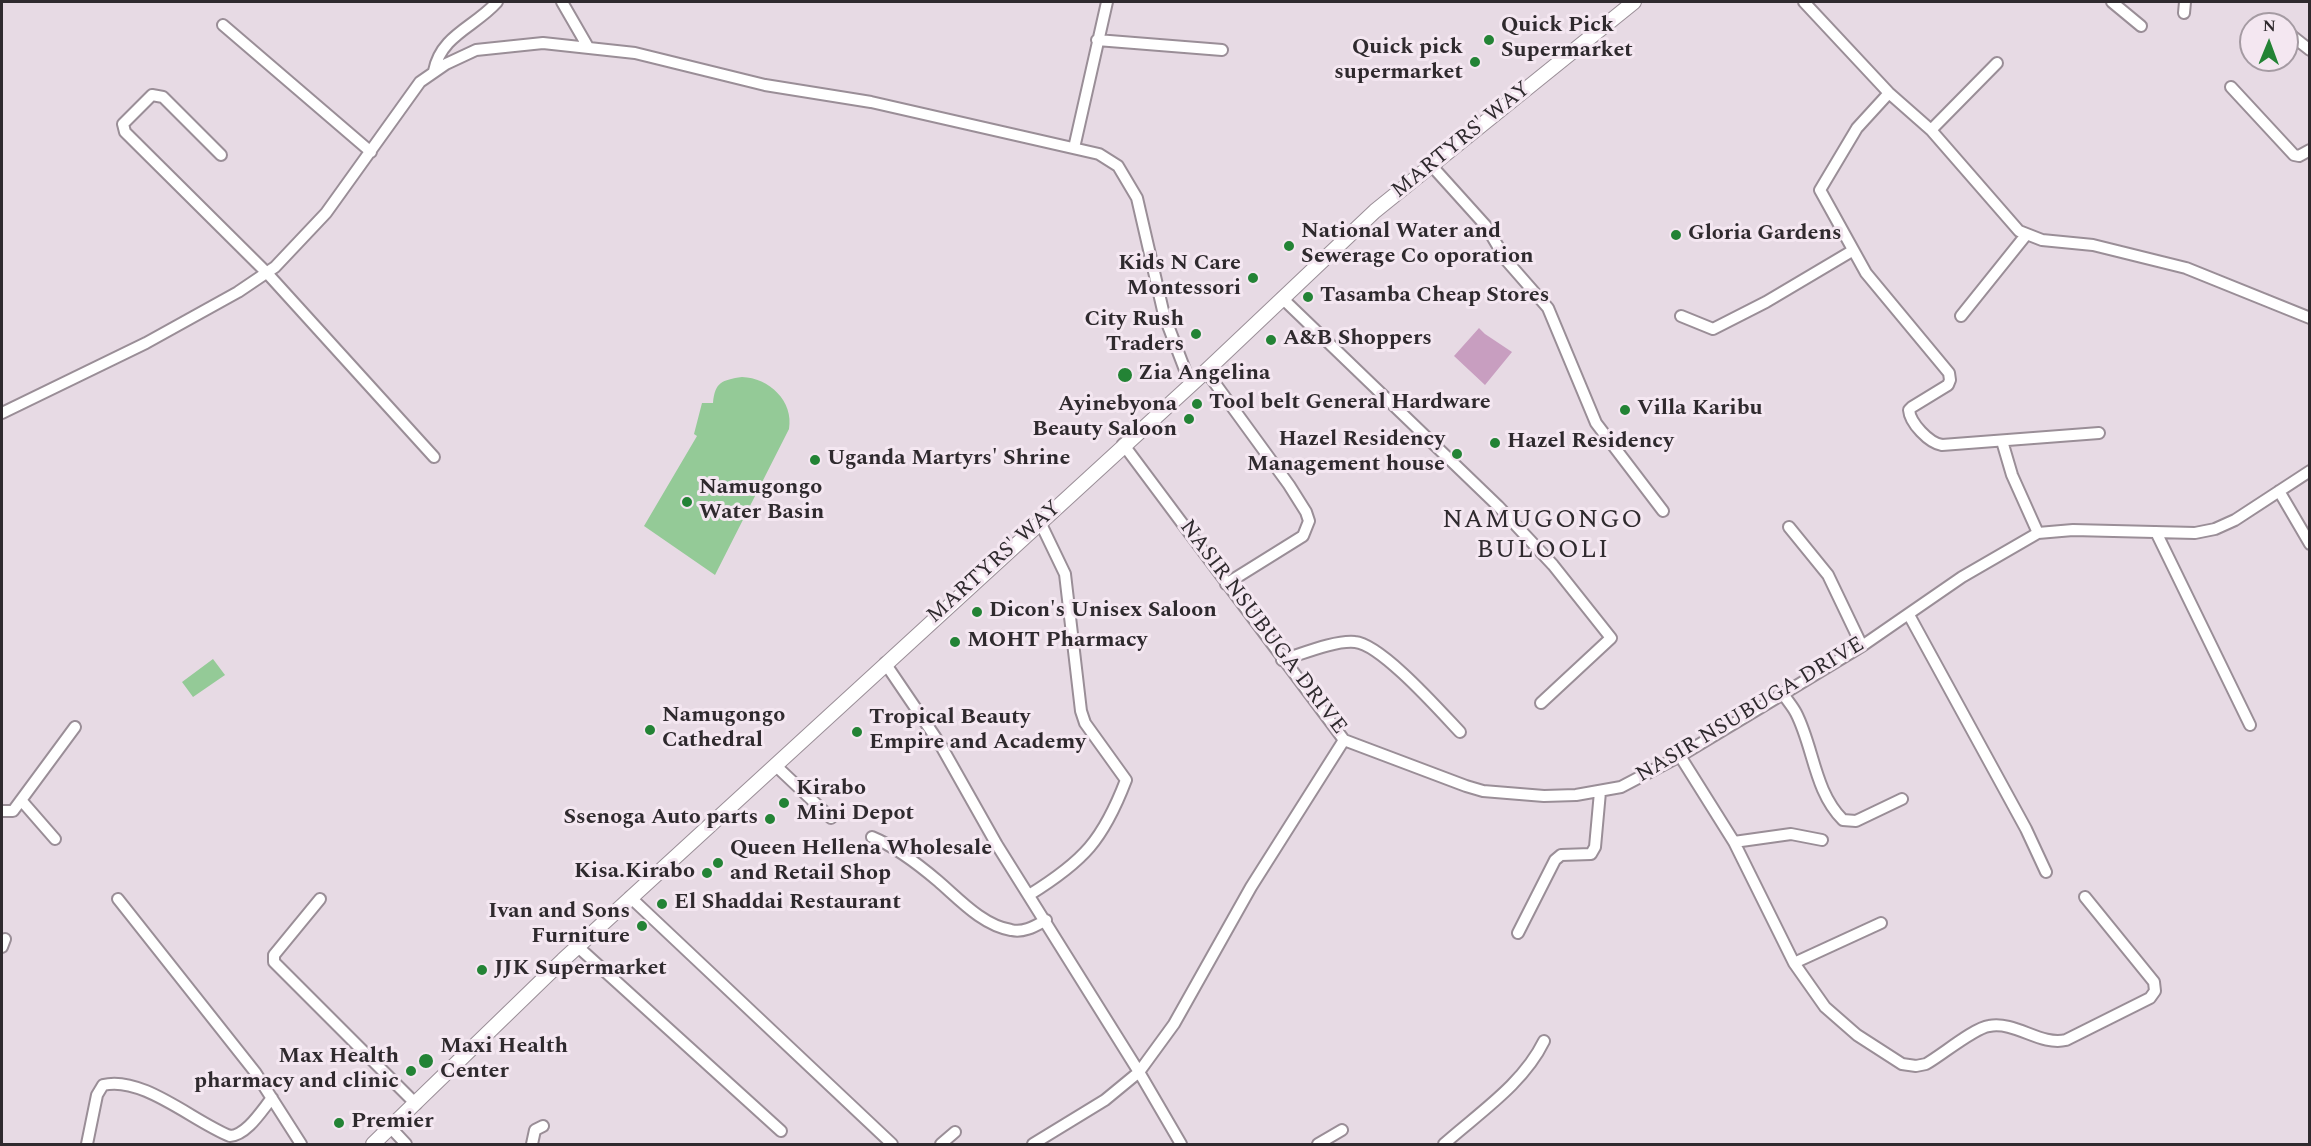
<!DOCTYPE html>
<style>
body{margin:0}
#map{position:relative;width:2311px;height:1146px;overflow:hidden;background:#e7dae4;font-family:Spectral,serif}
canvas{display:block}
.frame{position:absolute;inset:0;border:3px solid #2f2a2e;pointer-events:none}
.north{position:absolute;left:2239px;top:12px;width:60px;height:60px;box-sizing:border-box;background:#f4e7f1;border:2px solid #a59ba3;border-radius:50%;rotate:1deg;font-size:16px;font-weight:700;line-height:24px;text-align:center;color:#2f2a2e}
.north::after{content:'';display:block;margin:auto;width:21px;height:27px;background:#238335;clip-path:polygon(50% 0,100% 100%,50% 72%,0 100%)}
</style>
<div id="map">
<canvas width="2311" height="1146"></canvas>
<div class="frame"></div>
<div class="north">N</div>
</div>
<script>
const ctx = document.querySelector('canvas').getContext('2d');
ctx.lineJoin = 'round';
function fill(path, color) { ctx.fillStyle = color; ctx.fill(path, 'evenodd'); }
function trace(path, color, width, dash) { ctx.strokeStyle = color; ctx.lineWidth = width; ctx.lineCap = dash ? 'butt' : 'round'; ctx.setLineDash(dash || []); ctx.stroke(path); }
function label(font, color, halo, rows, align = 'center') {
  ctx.font = font + ' Spectral,serif'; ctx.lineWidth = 6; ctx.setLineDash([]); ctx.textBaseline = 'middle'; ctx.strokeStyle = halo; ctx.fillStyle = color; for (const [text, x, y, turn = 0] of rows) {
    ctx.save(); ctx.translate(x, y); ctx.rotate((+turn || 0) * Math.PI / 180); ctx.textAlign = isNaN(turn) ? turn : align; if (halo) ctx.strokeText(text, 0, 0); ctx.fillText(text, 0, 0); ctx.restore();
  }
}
const green = new Path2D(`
 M1479,328L1485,334L1512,352L1485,385L1454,356Z`);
const water = new Path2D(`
 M742,377C769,378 794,401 789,429L715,575L644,526L697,436L694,434L702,403H713C715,382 722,380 742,377Z
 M213,659L225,675L193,697L182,682Z`);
const minor = new Path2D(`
 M562,2L588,47
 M1804,2L1889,93L1931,130L2019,231L2042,240L2093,245L2186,268L2310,318
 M2112,2L2141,26
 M2184,13L2185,2
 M223,25L371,152
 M2287,32L2310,50
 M1097,40L1222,50
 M434,71C441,35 475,27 497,2
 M2231,87L2294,155L2299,156L2310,150
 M1889,93L1857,128L1820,190L1866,273L1949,373L1950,380L1948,385L1912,407L1909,410C1910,423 1929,443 1942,445L2099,433
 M1931,130L1997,63
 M1074,148L1107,2
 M221,155L163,97L152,95L123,124L125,132L267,273L434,457
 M1431,165L1486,226L1506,260L1548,308L1596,423L1663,511
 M1282,298L1498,506L1553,565L1611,638L1541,703
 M1681,316L1713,329L1766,302L1852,251
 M1961,316L2026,235
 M1206,371L1289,485L1306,512L1309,521L1303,536L1226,584
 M2,413L146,343L238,292L275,267L326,213L420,82L446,64L476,50L543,43L635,53L765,85L871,102L1099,154L1118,166L1137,198L1164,315L1190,383
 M2002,441L2012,475L2038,533
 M1123,444L1344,740L1466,786L1483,791L1544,796L1576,795L1621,787L1680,756L1783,694L1862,646L1962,577L2038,533L2073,530L2195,533L2215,529L2235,520L2310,471
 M2279,491L2310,544
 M1789,527L1828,575L1862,646
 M2156,532L2250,725
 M1909,615L2026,829L2046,872
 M1282,660C1302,654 1335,640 1355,642C1381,644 1440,711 1460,732
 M885,663L940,744L997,845L1139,1072L1181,1144
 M1783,694C1787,700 1793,707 1796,713C1814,748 1814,791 1843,820L1856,821L1902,799
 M1680,756L1734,842L1794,963L1825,1007L1857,1035L1902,1064L1916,1066L1926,1064C1942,1055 1974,1028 1989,1026C2016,1021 2040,1046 2066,1040L2150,998L2155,991L2154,982L2085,897
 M775,765L831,818
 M21,800L55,839
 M2,811H13L75,727
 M872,837C896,847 918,864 938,881C959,899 982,925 1011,930C1024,933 1035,926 1046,920
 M1734,842L1791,834L1822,840
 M1029,895C1084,861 1103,840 1126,780L1085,723L1081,711L1065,574L1040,522
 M630,897L892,1144
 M118,899L255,1072L301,1144
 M320,899L274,955V962L416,1104
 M1518,933L1555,860L1561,855L1591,854L1595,847L1600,792
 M577,946L781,1131
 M2,947L5,939
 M1794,963L1881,923
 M391,1128L406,1144
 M87,1144L97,1095L103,1085C142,1075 194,1122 230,1136C247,1135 262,1110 272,1098
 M532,1144L535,1130L543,1126
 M941,1144L955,1132
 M1033,1144L1105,1100L1139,1072L1174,1024L1251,887L1344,740
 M1318,1144L1342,1130
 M1444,1144C1480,1112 1523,1084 1544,1041`);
const major = new Path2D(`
 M373,1144L563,960L1206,371L1375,211L1634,2`);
const markers = [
 [1489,40,6,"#238335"],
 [1475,62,6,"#238335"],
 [1676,235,6,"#238335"],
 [1289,246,6,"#238335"],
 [1253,278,6,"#238335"],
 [1308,297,6,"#238335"],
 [1196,334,6,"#238335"],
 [1271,340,6,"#238335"],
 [1125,375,8,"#238335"],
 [1197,404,6,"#238335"],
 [1625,410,6,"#238335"],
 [1189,419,6,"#238335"],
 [1495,443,6,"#238335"],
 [1457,454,6,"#238335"],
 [815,460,6,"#238335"],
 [687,502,6,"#238335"],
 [977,612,6,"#238335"],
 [955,642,6,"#238335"],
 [650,730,6,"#238335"],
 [857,732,6,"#238335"],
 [784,803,6,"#238335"],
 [770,819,6,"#238335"],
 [718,863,6,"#238335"],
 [707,873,6,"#238335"],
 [662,904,6,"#238335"],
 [642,926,6,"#238335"],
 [482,970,6,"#238335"],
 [426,1061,8,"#238335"],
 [411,1071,6,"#238335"],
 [339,1123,6,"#238335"]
];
const poiNames = [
 ["Quick Pick",1501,27],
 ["Supermarket",1501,52],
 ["Quick pick",1463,49,"right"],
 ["supermarket",1463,74,"right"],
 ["National Water and",1301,233],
 ["Sewerage Co oporation",1301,258],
 ["Gloria Gardens",1688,235],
 ["Kids N Care",1241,265,"right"],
 ["Montessori",1241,290,"right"],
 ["Tasamba Cheap Stores",1320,297],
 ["City Rush",1184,321,"right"],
 ["Traders",1184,346,"right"],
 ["A&B Shoppers",1283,340],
 ["Zia Angelina",1138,375],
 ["Tool belt General Hardware",1209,404],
 ["Ayinebyona",1177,406,"right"],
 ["Beauty Saloon",1177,431,"right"],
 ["Villa Karibu",1637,410],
 ["Hazel Residency",1445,441,"right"],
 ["Management house",1445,466,"right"],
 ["Hazel Residency",1507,443],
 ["Uganda Martyrs' Shrine",827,460],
 ["Namugongo",699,489],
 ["Water Basin",699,514],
 ["Dicon's Unisex Saloon",989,612],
 ["MOHT Pharmacy",967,642],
 ["Namugongo",662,717],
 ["Cathedral",662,742],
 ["Tropical Beauty",869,719],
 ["Empire and Academy",869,744],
 ["Kirabo",796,790],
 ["Mini Depot",796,815],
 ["Ssenoga Auto parts",758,819,"right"],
 ["Queen Hellena Wholesale",730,850],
 ["and Retail Shop",730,875],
 ["Kisa.Kirabo",695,873,"right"],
 ["El Shaddai Restaurant",674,904],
 ["Ivan and Sons",630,913,"right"],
 ["Furniture",630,938,"right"],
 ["JJK Supermarket",494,970],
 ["Maxi Health",440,1048],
 ["Center",440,1073],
 ["Max Health",399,1058,"right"],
 ["pharmacy and clinic",399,1083,"right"],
 ["Premier",351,1123]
];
const streetNames = [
 ["MARTYRS' WAY",1462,141,-39],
 ["MARTYRS' WAY",995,563,-42],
 ["NASIR NSUBUGA DRIVE",1262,628,53],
 ["NASIR NSUBUGA DRIVE",1751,711,-31]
];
const quarterNames = [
 ["NAMUGONGO",1543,522],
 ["BULOOLI",1543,552]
];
fill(green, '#c89ec0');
fill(water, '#94ca97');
trace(minor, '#9a8e97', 14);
trace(major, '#9a8e97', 16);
trace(minor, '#fff', 10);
trace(major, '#fff', 14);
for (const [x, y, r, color] of markers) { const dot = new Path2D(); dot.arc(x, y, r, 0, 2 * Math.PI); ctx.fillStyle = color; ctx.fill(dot); trace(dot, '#f4e7f1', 2); }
label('bold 22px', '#2f2a2e', '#f4e7f1', poiNames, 'left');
label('22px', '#2f2a2e', '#f4e7f1', streetNames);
ctx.letterSpacing = '1.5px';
label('26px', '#2f2a2e', '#f4e7f1', quarterNames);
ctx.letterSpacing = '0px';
</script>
